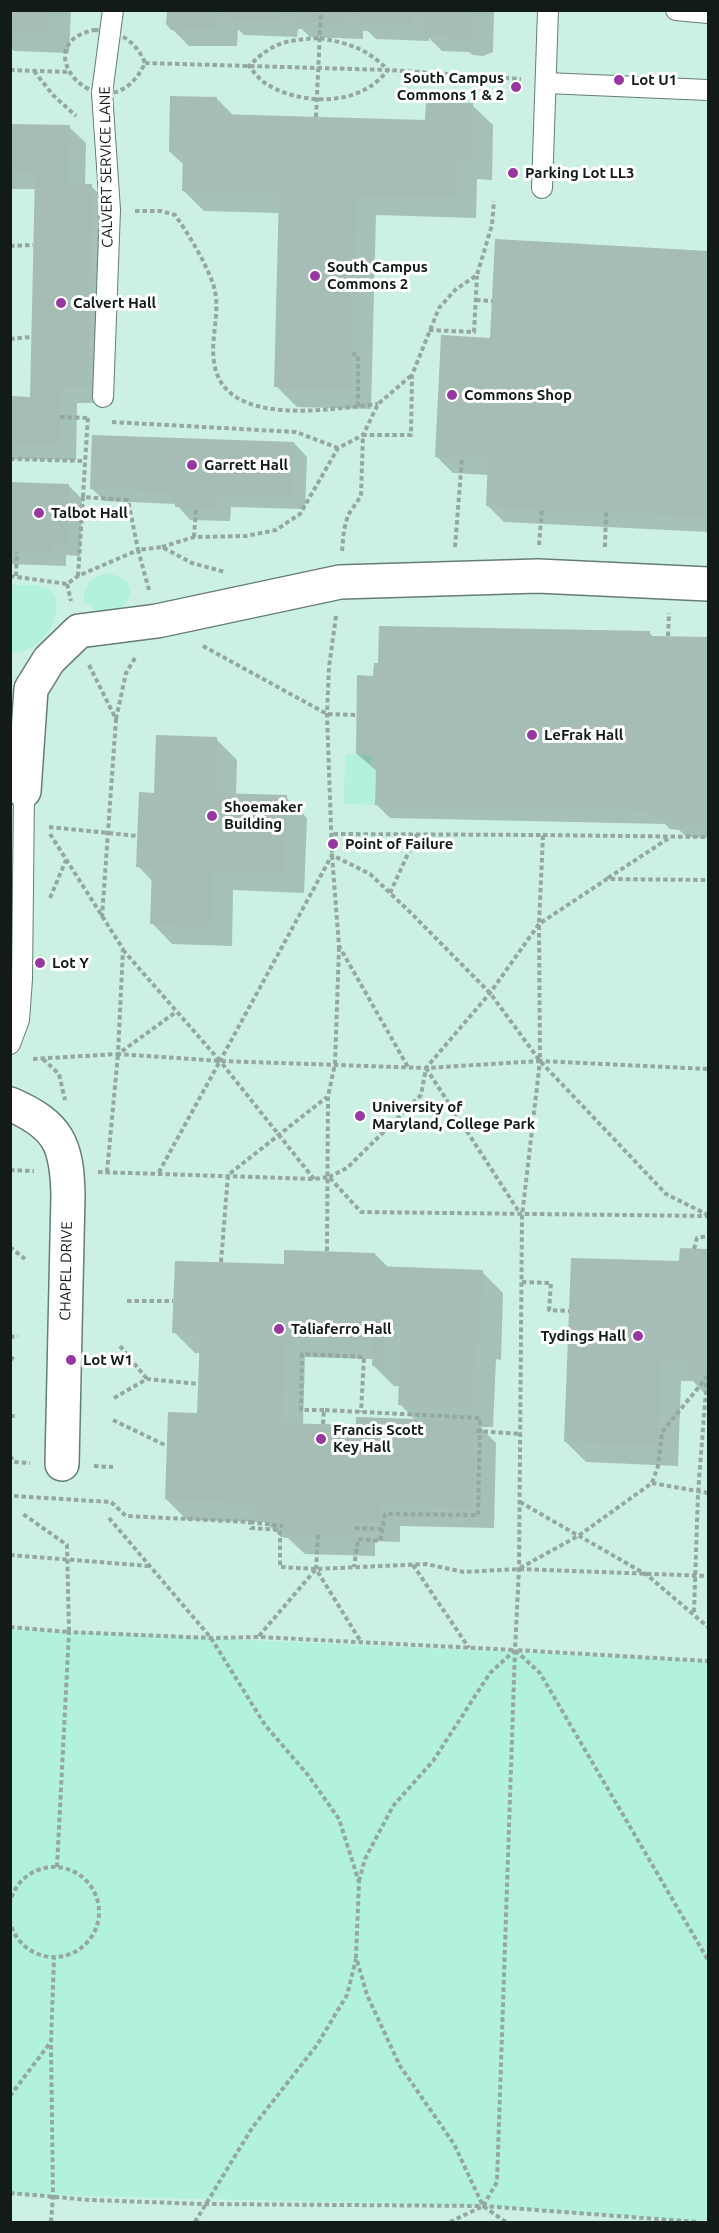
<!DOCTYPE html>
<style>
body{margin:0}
#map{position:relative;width:719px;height:2233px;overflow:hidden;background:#e1fbf2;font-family:Ubuntu,sans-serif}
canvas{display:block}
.frame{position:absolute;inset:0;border:12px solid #121b18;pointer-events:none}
</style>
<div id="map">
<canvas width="719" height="2233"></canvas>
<div class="frame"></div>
</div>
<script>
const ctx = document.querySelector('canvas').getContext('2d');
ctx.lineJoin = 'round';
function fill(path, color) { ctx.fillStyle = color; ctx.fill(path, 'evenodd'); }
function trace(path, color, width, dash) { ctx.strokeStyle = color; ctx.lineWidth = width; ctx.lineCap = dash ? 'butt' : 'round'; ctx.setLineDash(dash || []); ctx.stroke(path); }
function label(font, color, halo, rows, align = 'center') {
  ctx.font = font + ' Ubuntu,sans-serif'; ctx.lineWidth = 6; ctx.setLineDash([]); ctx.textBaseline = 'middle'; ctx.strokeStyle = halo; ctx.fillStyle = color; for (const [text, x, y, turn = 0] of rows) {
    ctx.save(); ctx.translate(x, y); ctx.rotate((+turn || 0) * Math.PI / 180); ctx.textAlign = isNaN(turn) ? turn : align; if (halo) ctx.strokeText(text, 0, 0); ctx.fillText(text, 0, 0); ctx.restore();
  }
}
const built = new Path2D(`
 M11,11H708V2222H11Z`);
const green = new Path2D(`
 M108,573C160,586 108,634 84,600C84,583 93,577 108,573Z
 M11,585H35L51,590C69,614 39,656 11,652Z
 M345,754L372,755L371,767L376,768L375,805L344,804Z
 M11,1629L708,1661V2222L483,2206L11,2194Z`);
const shadow = new Path2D(`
 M10,10H71L69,53L14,51L10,48Z
 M169,10H494L493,52L483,56L473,55L469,52L442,51L429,38V41L376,39L368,31H363V39L310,37L302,29H298L297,37L244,35L238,29L237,46H189L172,29Z
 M217,99L234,116L427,121L472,105L493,125L492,180L477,179L476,218L376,215L371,409L297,407L276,386L280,213L204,211L183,190L184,165L170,152Z
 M10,125L69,127L86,143L85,186H91L108,202L104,403H77L76,460L10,459V398H31L36,189H10Z
 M496,241L708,252V532L504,522L487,505L489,475L453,473L436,456L491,339Z
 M294,443L307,457L305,509L231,507L230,521L190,520L176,504L105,501L91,488Z
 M10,484L68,485L82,499L80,556L66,555V566L10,564Z
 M649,633L654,637L708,638V838L687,837L679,830L670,829L665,824L390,818L376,804L377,771L357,754L375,677Z
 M216,739L237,760L236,795L286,797L307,818L304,893L233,890L232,946L172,944L152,923L153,882L138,866Z
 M681,1250L708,1251V1397L693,1381H681L678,1466L586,1462L566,1442L681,1263Z
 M375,1254L389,1268L482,1272L503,1293L501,1360L496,1359L493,1427H480L496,1443L494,1528L400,1526V1542L375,1541V1556L305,1554L288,1538L281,1537L265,1522L187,1520L166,1499L199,1415L201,1353H195L174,1332L285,1266ZM305,1357L373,1359V1365L394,1386H400V1404L416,1421L358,1427L303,1425Z`);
const building = new Path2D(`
 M10,10H50L49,32L10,31Z
 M218,10L215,28L188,27L184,31L171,30L166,24L167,10Z
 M226,10H281V21L226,19Z
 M293,10H473V34L466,40L454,39L451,35H424V16L413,15V25L358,23L359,14L347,13L346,23L292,21Z
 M170,96L217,97V114L425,120L426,102L473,103L472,159H457L456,197L356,195L351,388L274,387L279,193L182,191L183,152H169Z
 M10,124L70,125L68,184H92L88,387H61L60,444L10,443V396L30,397L35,173H10Z
 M495,239L708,251V517L486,506L488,459L435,457L441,335L490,338Z
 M92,435L294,442L293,496L218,494L217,509L175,507V492L90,489Z
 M10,482L69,484L68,543H53V553L10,552Z
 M379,626L650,631V636L708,637V825H672V817L655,816V811L375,805L376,768L371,767L372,755L356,754L357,675L373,676L374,663H378Z
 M156,735L217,737L215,793L287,795L284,873L213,870L211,926L150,924L152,868L136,867L139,792L154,793Z
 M680,1248L708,1249V1377H686L687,1362L661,1360L658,1445L564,1442L571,1258L679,1261Z
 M284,1250L375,1253V1266L483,1270L481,1339H475L473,1407L398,1405L401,1326L385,1325L384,1366H372L373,1340L285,1337L282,1423L356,1425V1417L476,1421L473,1508L380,1505V1522L355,1521V1536L282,1534L283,1518L258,1517L259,1502L165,1499L168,1412L197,1413L200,1334L172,1333L175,1261L284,1264Z`);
const path = new Path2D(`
 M94,30C118,31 135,39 145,63C109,141 19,46 94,30Z
 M320,38C350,44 366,48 388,70C383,76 377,82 371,86C341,106 294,102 265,83C259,79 254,72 249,66C273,42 286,40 320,38Z
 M145,63L388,70L521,79
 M10,70L67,72
 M34,71L53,95L76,116
 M316,117L321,10
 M135,211H161L175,215C189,235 205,261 213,284C222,309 210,336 214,362C223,429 331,409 378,404
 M10,246L33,245
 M476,300L492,301
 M429,330L474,332L477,276
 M10,339L31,337
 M352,354L358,355V406
 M60,417L87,418
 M112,422L296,432L338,448
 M10,459L84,461
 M194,537L196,508
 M539,545L542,509
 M162,547L194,537L246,536L276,530L300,514L338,448L363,435L378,404L412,375
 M455,547L462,458
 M605,547L606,512
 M342,551L344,530L348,515L361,496L363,435H411L412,375L439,308L455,290L477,275L492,225L494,201
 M10,576L67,584L78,576L138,550L128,500L83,497L88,415
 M16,576L17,552
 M78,576L83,497
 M67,584L71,601
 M149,590L138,550L162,547L192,563L225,572
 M336,616L329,667L327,714L332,855L339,946L408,1067
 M668,636L669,613
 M203,646L327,714L356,715
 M89,665L116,719L102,917
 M116,719L126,673L135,658
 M49,827L137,836
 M50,834L123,949L118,1054L220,1061L426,1068L540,1061L539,924L543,835L333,834
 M543,835L708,837
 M608,878L669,838
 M390,893L417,834
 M50,898L66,860
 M123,950L220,1061L159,1172
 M33,1059L118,1054L176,1012
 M43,1059L59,1074L65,1100
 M426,1068L521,1215
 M10,1170L34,1171
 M98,1172L314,1179L329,1177L361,1212L708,1216
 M107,1172L118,1054
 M329,1177L347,1168L421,1095L426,1068L490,993L539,924L607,879L708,880
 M314,1179L220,1061L332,855L370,874L410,912L490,993L540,1061L666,1194L708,1215
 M10,1247L25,1259
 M694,1249L697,1238L708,1236
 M327,1251L328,1096L335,1064L339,947
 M221,1262L228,1175L327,1097
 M522,1282L551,1283L549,1310L569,1311
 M127,1301H173
 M10,1337L18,1336
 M120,1346L147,1379
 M10,1357L16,1361
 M114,1398L147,1379L198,1384
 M324,1410H301L302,1354L364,1357L361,1412
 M10,1416H15
 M113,1420L167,1446
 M323,1424L324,1410L480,1418L478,1515L385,1514L380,1541L358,1539L354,1567
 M10,1456L14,1462L30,1463
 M94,1466L113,1467
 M652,1483L708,1493
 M14,1496L111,1502L126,1516L250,1522L251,1528L280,1530V1567L315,1569
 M520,1502L647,1575L708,1627
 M10,1513L11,1512
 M109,1518L211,1638L265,1725L308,1775L339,1819L359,1882L356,1957L367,1995L400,2066L454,2144L483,2206L497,2182L515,1650L708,1661
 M250,1522L283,1526
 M355,1528L381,1529
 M318,1535L316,1569L361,1642
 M10,1555L149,1566
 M413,1565L469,1648
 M520,1568L578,1536L652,1483L658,1466L662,1432L707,1377
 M694,1612L698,1493L707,1377L708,1380
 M10,1627L69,1632L67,1545L23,1514
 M259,1636L316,1569L426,1564L464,1572L519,1569L708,1576
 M57,1867L69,1632L211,1638L259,1637L515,1650L540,1673L708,1960
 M9 1912a45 45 0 1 1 90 0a45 45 0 1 1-90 0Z
 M359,1881L365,1859L393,1806L433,1761L490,1673L515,1650L519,1569L522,1216L540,1061L708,1069
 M10,2096L50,2043
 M10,2193L90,2200L204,2204L483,2206L698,2222
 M51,2222L53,2196L51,2043L54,1958
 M195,2222L252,2128L317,2045L347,1995L356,1959
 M450,2222L483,2206L506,2222`);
const lane = new Path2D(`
 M676,10L708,13
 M546,83L708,90
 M542,188L548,10
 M103,397L110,210L102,93L113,10
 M10,1044L19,1020L22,979L24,791`);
const street = new Path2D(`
 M24,791L31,689L49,660L79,631L157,621L340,582L538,576L708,584
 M10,1104C59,1125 67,1145 68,1195L62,1464`);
const pathBridge = new Path2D(`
 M476,1431L521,1434`);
const markers = [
 [619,80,6,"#9738a1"],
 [516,87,6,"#9738a1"],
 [513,173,6,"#9738a1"],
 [315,276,6,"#9738a1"],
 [61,303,6,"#9738a1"],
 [452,395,6,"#9738a1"],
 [192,465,6,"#9738a1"],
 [39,513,6,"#9738a1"],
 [532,735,6,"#9738a1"],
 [212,816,6,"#9738a1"],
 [333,844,6,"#9738a1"],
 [40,963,6,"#9738a1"],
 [360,1116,6,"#9738a1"],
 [279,1329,6,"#9738a1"],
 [638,1336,6,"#9738a1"],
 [71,1360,6,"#9738a1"],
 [321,1439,6,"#9738a1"]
];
const poiNames = [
 ["South Campus",504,78,"right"],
 ["Commons 1 & 2",504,95,"right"],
 ["Lot U1",631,80],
 ["Parking Lot LL3",525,173],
 ["South Campus",327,267],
 ["Commons 2",327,284],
 ["Calvert Hall",73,303],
 ["Commons Shop",464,395],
 ["Garrett Hall",204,465],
 ["Talbot Hall",51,513],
 ["LeFrak Hall",544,735],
 ["Shoemaker",224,807],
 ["Building",224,824],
 ["Point of Failure",345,844],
 ["Lot Y",52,963],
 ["University of",372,1107],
 ["Maryland, College Park",372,1124],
 ["Taliaferro Hall",291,1329],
 ["Tydings Hall",626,1336,"right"],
 ["Lot W1",83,1360],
 ["Francis Scott",333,1430],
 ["Key Hall",333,1447]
];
const streetNames = [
 ["CALVERT SERVICE LANE",106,167,-91],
 ["CHAPEL DRIVE",66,1271,-89]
];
fill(built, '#cdf0e5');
fill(green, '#b1f1de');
fill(shadow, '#0003');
fill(building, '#a5bdb5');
trace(lane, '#667d75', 22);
trace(street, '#667d75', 36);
trace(path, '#94a7a1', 4, [4.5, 3]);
trace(lane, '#fff', 20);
trace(street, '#fff', 33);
trace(pathBridge, '#94a7a1', 4, [4.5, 3]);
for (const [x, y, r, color] of markers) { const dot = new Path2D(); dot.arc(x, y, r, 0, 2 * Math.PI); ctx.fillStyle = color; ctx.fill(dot); trace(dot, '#fff', 2); }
label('bold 15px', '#121b18', '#fff', poiNames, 'left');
label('15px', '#121b18', '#fff', streetNames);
</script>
